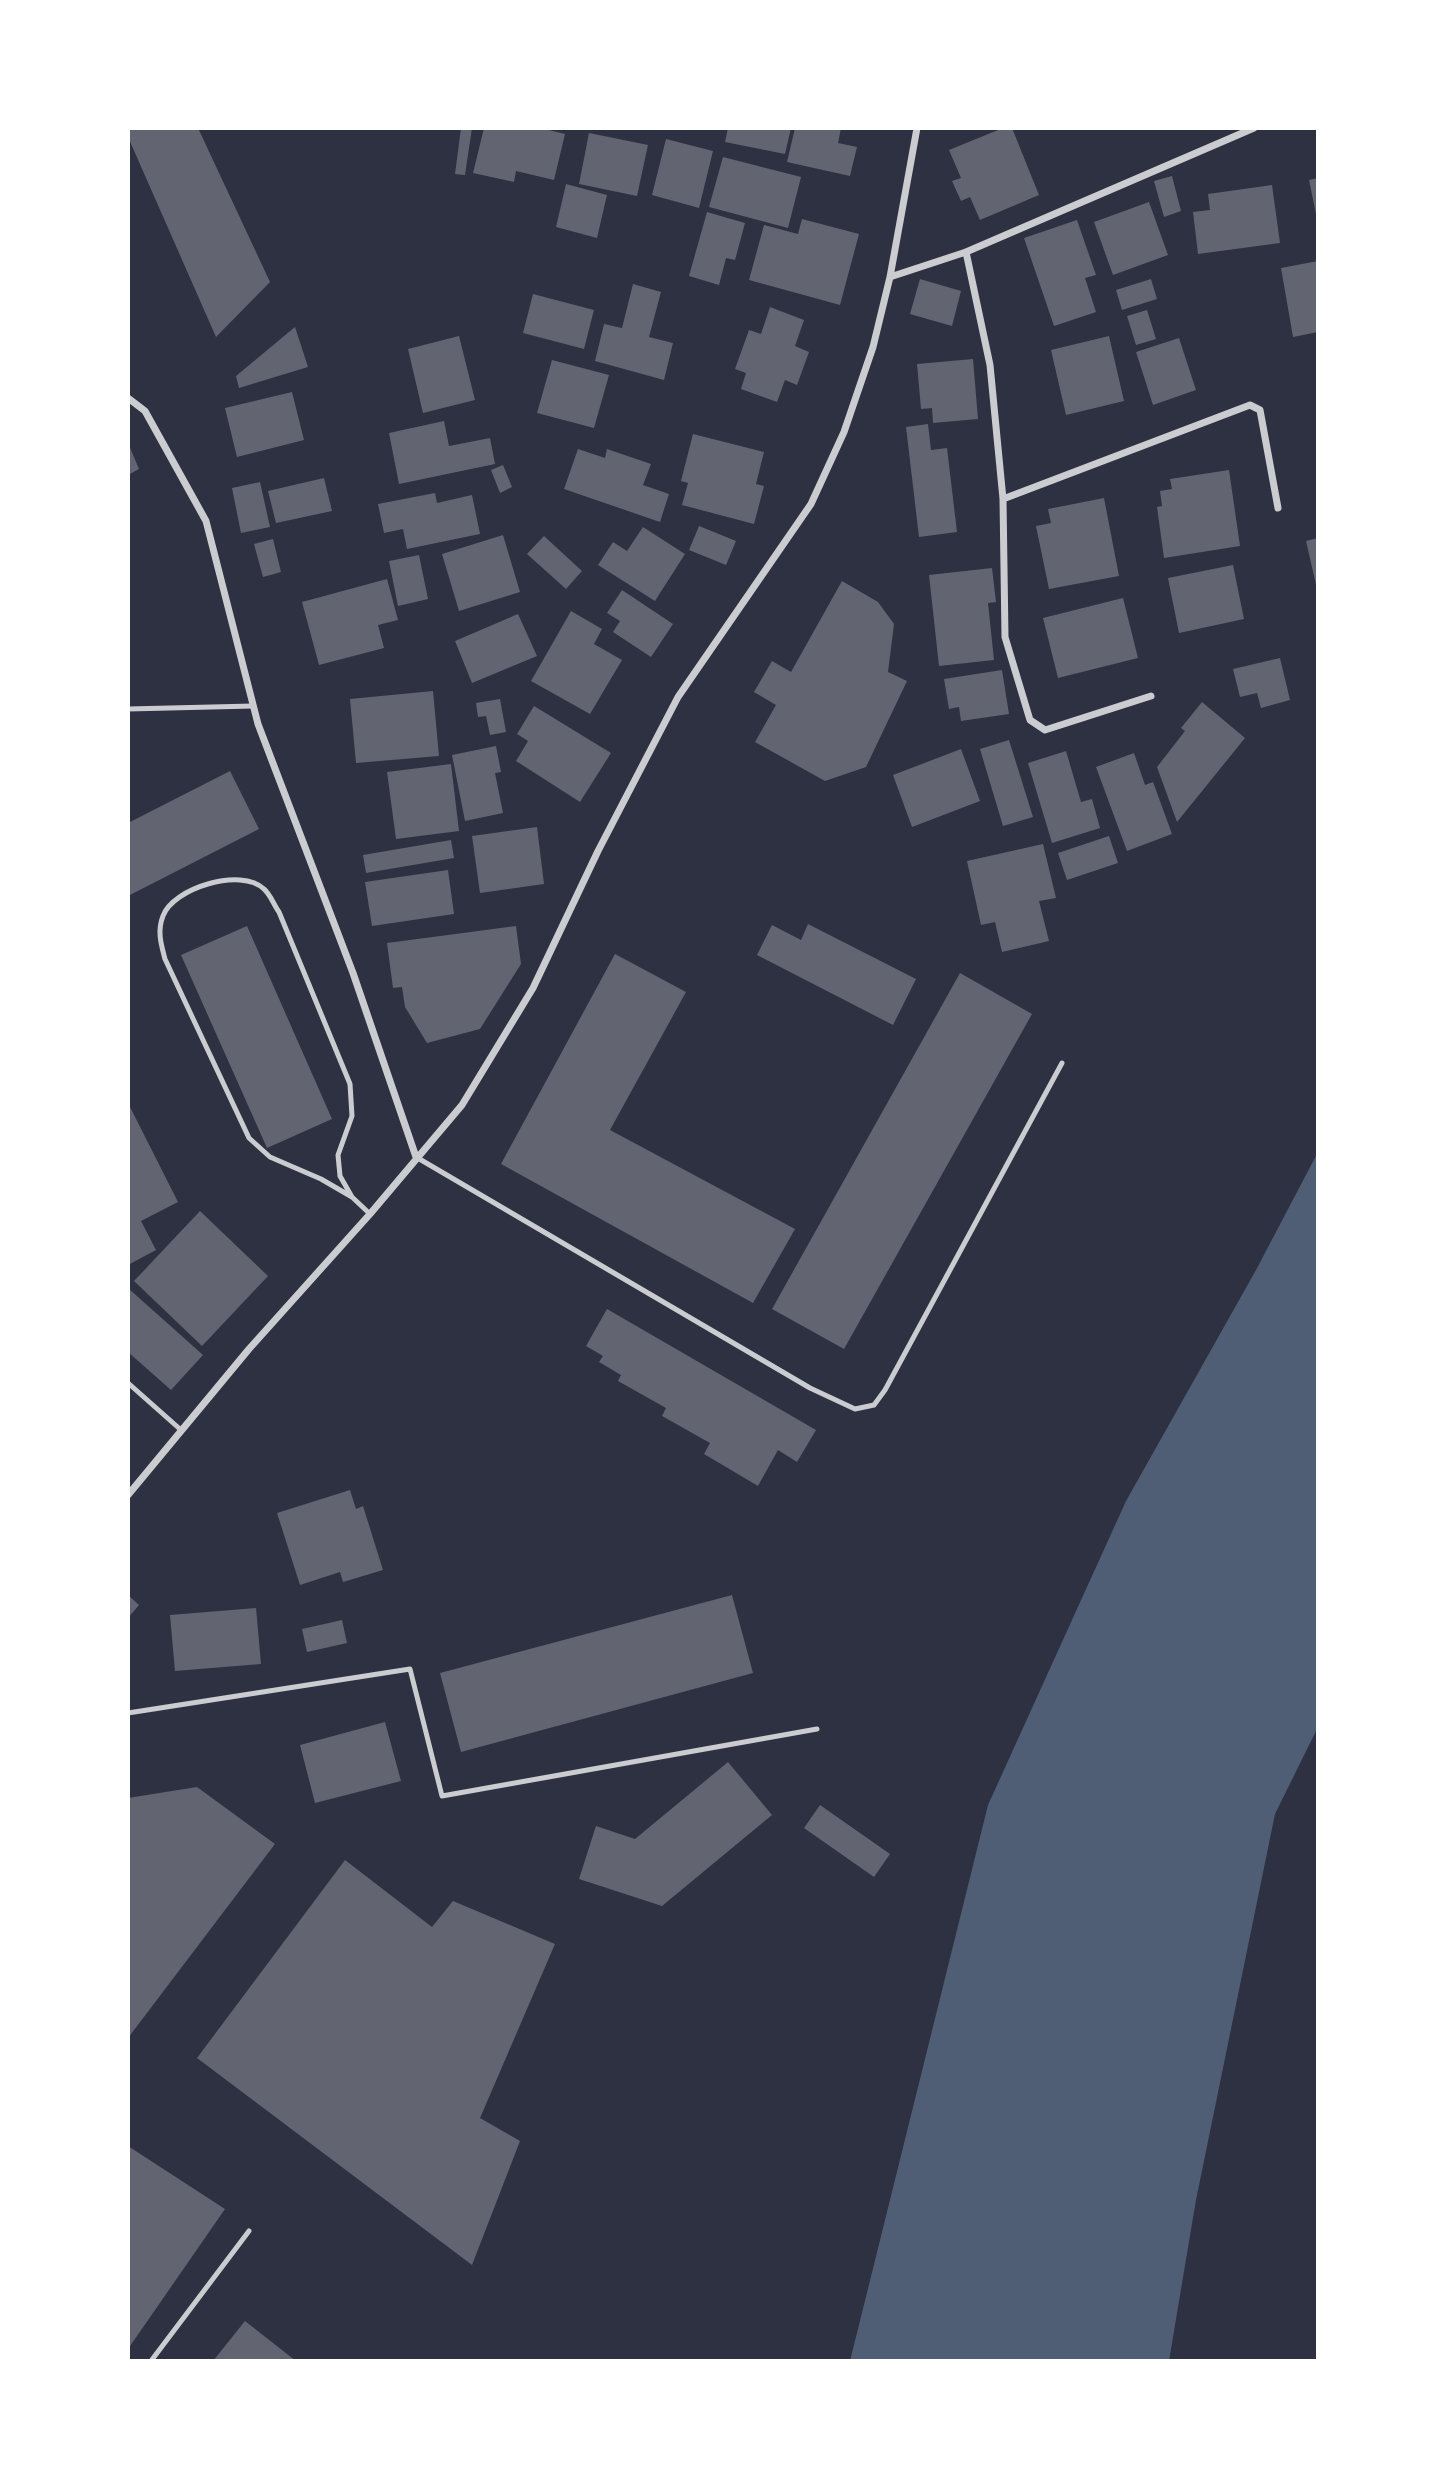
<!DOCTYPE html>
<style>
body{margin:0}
#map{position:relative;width:1446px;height:2489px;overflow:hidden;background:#2d3142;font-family:"Fira Sans Condensed",sans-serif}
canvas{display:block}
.frame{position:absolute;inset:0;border:130px solid #fff;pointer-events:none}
</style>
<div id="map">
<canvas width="1446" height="2489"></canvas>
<div class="frame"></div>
</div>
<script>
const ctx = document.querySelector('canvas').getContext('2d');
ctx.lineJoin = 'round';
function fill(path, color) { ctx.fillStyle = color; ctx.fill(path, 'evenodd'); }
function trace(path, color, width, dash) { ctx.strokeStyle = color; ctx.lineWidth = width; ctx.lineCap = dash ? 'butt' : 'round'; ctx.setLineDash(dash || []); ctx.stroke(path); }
const water = new Path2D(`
 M1318,1152V1727L1275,1814L1196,2200L1169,2361H850L988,1805L1126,1501L1256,1270Z`);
const building = new Path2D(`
 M128,128H198L270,282L216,337L128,137Z
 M461,128H472L465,175L455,174Z
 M484,128H541L565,134L554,180L516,171L514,182L473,173Z
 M728,128H791L785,154L725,142Z
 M795,128H841L838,143L857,147L850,176L787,162Z
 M1003,128H1012L1039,195L980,220L970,197L961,201L952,181L961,178L949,150Z
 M589,133L648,145L637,196L579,184Z
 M666,139L713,151L699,208L652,195Z
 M723,157L801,177L788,228L709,207Z
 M1172,176L1181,211L1164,217L1154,181Z
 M1318,178V219H1317L1309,180Z
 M566,184L607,195L597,238L556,227Z
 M1272,185L1280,243L1198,254L1193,212L1210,210L1208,194Z
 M1149,202L1168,255L1113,275L1094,222Z
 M707,212L745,223L735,260L726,258L719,285L689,276Z
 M802,219L859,234L840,305L749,280L764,225L798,234Z
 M1077,220L1096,275L1085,278L1096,312L1054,326L1024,238Z
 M1318,261V332L1293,337L1281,268Z
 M920,279L961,291L952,326L910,314Z
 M1151,279L1157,299L1122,310L1116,290Z
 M633,284L661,292L649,337L673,343L664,380L595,361L604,324L622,328Z
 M533,294L594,310L584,349L523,333Z
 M770,307L804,320L795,346L809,352L797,385L785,380L777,402L741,389L746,373L735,369L749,330L761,334Z
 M1147,310L1156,339L1136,345L1127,316Z
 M295,327L308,367L239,388L236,376Z
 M459,336L475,400L423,413L408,349Z
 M1109,336L1124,401L1066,415L1051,350Z
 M1179,338L1196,390L1153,405L1136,352Z
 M973,359L978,419L933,423L932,408L921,409L917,364Z
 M552,360L609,375L594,428L537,413Z
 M292,392L304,440L237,457L225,408Z
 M444,421L449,446L490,438L495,464L399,484L389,433Z
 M928,424L931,450L947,448L957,532L919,537L906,427Z
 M693,434L764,452L756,484L764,486L754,524L682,505L688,483L681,481Z
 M128,443L139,469L128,475Z
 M578,449L605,458L607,449L651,464L643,485L669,494L660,522L564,489Z
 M503,465L512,487L500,493L491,470Z
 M1229,470L1240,546L1164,558L1157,507L1162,506L1160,491L1172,489L1170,479Z
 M324,478L332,511L276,523L268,491Z
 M260,482L270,527L241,533L232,488Z
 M435,493L437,503L472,495L480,534L407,549L403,529L384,533L378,504Z
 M1104,498L1119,576L1049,589L1036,526L1051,523L1048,509Z
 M699,526L736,541L726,565L689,550Z
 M643,527L685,554L655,601L598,565L613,542L627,551Z
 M503,535L520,592L459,611L442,554Z
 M544,536L582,571L566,589L527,554Z
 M1318,538V589H1317L1306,541Z
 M273,539L281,572L263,577L254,544Z
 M419,555L428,599L398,606L389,561Z
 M1233,565L1244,619L1179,633L1168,578Z
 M992,568L996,602L988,603L994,660L939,666L929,575Z
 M387,579L398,620L378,625L384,648L319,665L302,602Z
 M842,581L878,602L894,624L888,672L907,681L866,767L825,781L755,742L776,705L754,692L772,661L791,672Z
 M622,590L673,624L651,657L613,632L620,621L607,613Z
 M1123,598L1138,658L1058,678L1043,618Z
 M571,611L602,629L594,644L622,660L590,714L531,681Z
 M518,614L537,656L472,683L455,641Z
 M1280,658L1290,700L1261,708L1257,693L1240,697L1233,669Z
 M1002,670L1009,714L961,721L959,707L949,709L944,679Z
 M433,691L439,756L356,763L350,699Z
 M500,699L506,732L490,735L486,716L478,717L476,703Z
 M1202,702L1245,738L1177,822L1157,767L1185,731L1181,728Z
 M534,706L611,753L580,802L516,761L528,741L517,734Z
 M1009,740L1033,817L1003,826L980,749Z
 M496,746L501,772L495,773L503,813L465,821L452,755Z
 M961,749L980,801L912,827L893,775Z
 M1066,751L1081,802L1092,799L1100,828L1052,843L1028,763Z
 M1134,753L1145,785L1153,782L1172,834L1127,851L1096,767Z
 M451,764L459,831L396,839L387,772Z
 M230,771L259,829L128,896V823Z
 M537,827L544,884L480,893L472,836Z
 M1109,836L1118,863L1067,880L1058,853Z
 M451,840L454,858L366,873L363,855Z
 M1043,844L1056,898L1039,901L1049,941L1002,952L995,922L981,925L967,861Z
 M448,870L454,914L372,926L365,882Z
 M808,924L916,979L893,1025L757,955L772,925L801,940Z
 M247,926L332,1119L267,1148L181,955Z
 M516,926L521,964L480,1029L427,1043L405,1007L402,987L393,988L387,943Z
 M615,954L686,992L610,1130L795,1229L753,1303L501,1164Z
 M960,973L1032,1014L844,1349L772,1309Z
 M128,1103L178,1202L141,1221L156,1250L128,1265Z
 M200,1211L268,1276L202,1346L134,1281Z
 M128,1288L203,1355L171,1390L128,1352Z
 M607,1309L816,1430L797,1462L778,1450L758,1486L704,1454L710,1443L662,1416L666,1408L618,1381L621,1375L599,1362L603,1356L586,1346Z
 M350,1490L356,1509L363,1506L383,1570L343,1582L340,1572L300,1585L277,1513Z
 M128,1595L139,1605L128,1618Z
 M732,1595L753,1673L461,1752L440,1673Z
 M256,1608L261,1664L175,1671L170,1615Z
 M342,1620L347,1643L307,1652L302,1629Z
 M385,1722L401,1781L315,1803L300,1745Z
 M728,1762L772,1815L662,1906L579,1879L596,1826L635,1839Z
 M197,1787L275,1844L128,2038V1798Z
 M820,1805L890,1854L874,1877L804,1828Z
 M345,1860L432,1927L453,1901L555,1944L480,2118L520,2141L472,2265L197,2058Z
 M128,2146L225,2209L128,2349Z
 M245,2321L296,2361H213Z`);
const service = new Path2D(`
 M128,709L253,706
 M416,1157L810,1388L855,1409L874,1405L885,1390L1062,1063
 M352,1197L321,1179L270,1157L249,1138L165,959C161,944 157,931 163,916C173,888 241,867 264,889C270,894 274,905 279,912L350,1084L352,1116L338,1155L340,1176L352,1197L370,1214
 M128,1383L181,1430
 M128,1713L410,1669L442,1796L817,1729
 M151,2361L249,2231`);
const minor = new Path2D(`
 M966,252L990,365L1003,499L1005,637L1030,720L1045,730L1151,696
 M890,277L966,252L1254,128
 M128,398L145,411L206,521L258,724L353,973L416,1157
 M1003,499L1250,405L1260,410L1278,508
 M128,1495L249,1349L370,1214L462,1105L533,988L598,851L678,697L811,504L844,432L873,347L890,277L917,128`);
fill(water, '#4f5d75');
fill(building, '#626471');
trace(service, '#caccd0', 5);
trace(minor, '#caccd0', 7);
</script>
